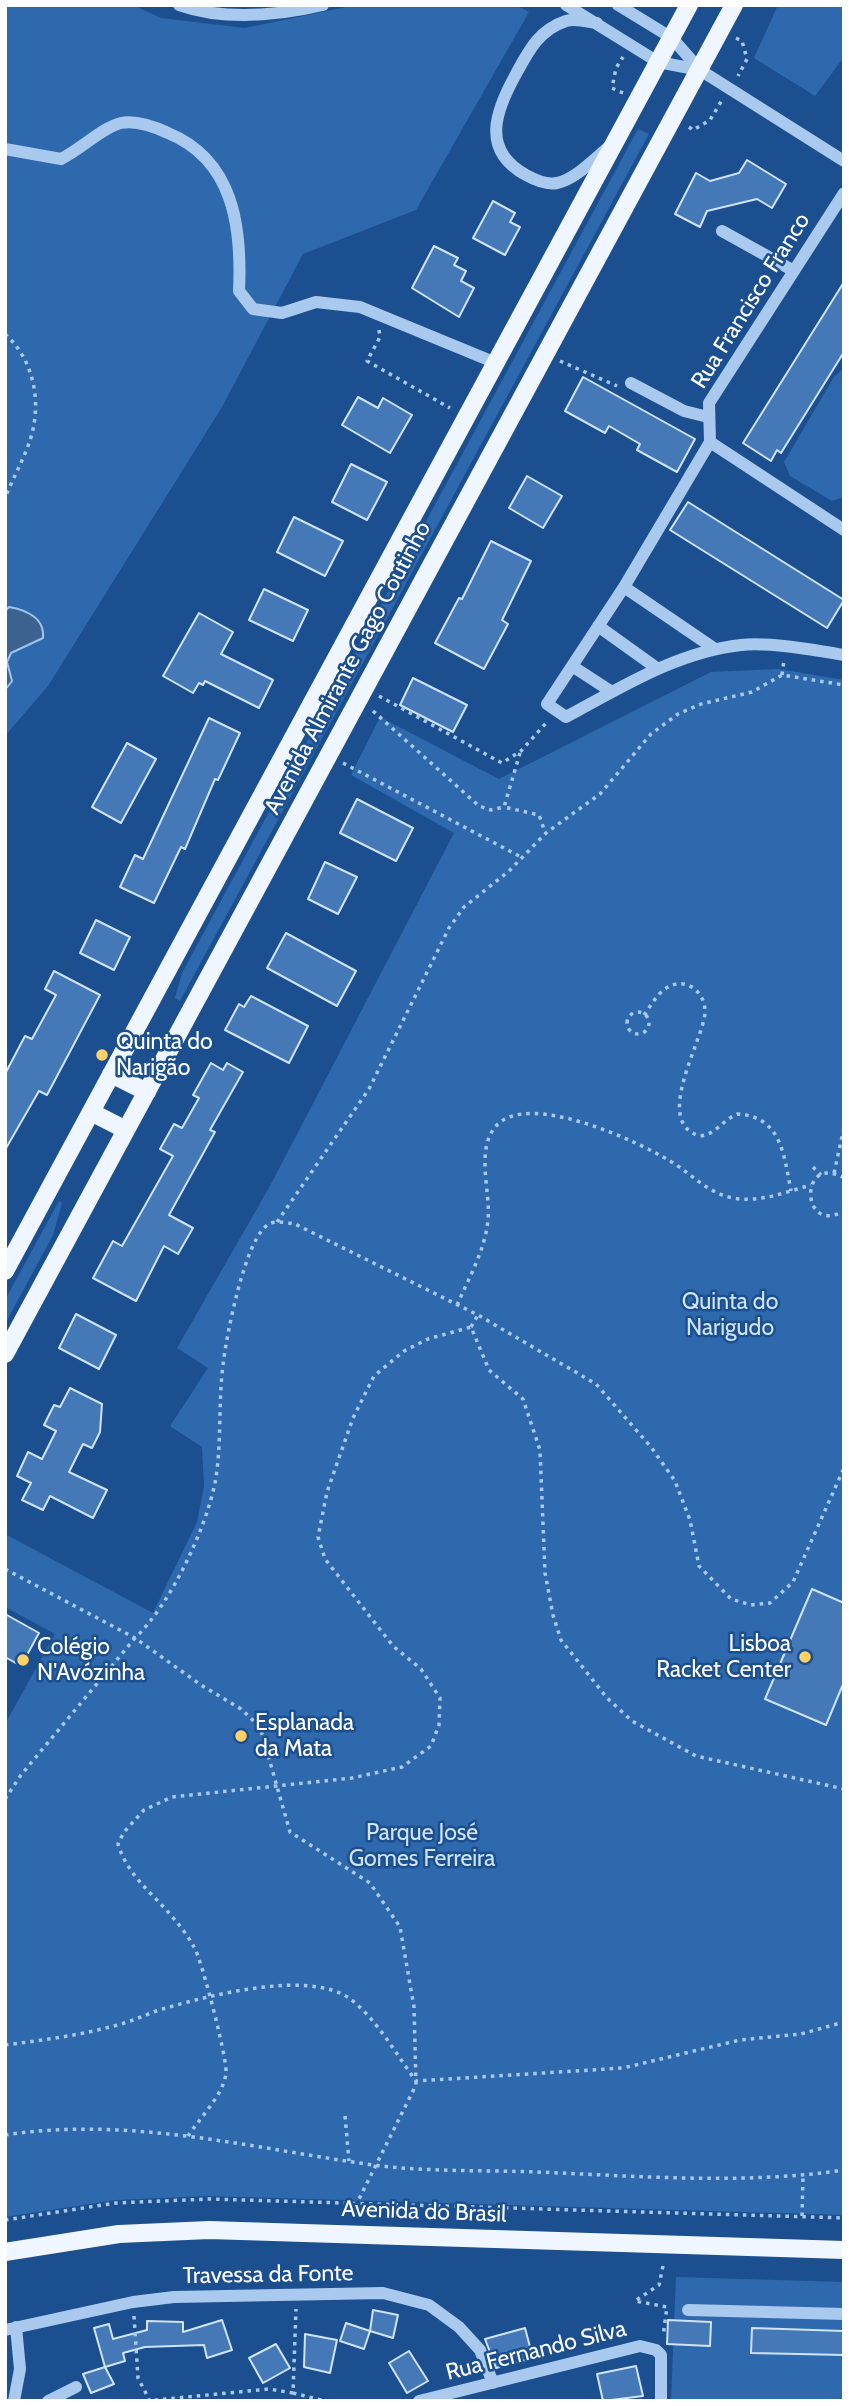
<!DOCTYPE html>
<meta charset="utf-8">
<style>
body{margin:0}
#map{position:relative;width:849px;height:2406px;overflow:hidden;background:#1b4f8f;font-family:Cabin,sans-serif}
canvas{display:block}
.frame{position:absolute;inset:0;border:7px solid #fff;pointer-events:none}
</style>
<div id="map">
<canvas width="849" height="2406"></canvas>
<div class="frame"></div>
</div>
<script>
const ctx = document.querySelector('canvas').getContext('2d');
ctx.lineJoin = 'round';
function fill(path, color) { ctx.fillStyle = color; ctx.fill(path, 'evenodd'); }
function trace(path, color, width, dash) { ctx.strokeStyle = color; ctx.lineWidth = width; ctx.lineCap = dash ? 'butt' : 'round'; ctx.setLineDash(dash || []); ctx.stroke(path); }
function label(font, color, halo, rows, align = 'center') {
  ctx.font = font + ' Cabin,sans-serif'; ctx.lineWidth = 5; ctx.setLineDash([]); ctx.textBaseline = 'middle'; ctx.strokeStyle = halo; ctx.fillStyle = color; for (const [text, x, y, turn = 0] of rows) {
    ctx.save(); ctx.translate(x, y); ctx.rotate((+turn || 0) * Math.PI / 180); ctx.textAlign = isNaN(turn) ? turn : align; if (halo) ctx.strokeText(text, 0, 0); ctx.fillText(text, 0, 0); ctx.restore();
  }
}
const green = new Path2D(`
 M5,5H133L161,18L245,28L356,5H516L529,12L416,210L303,254L222,407L48,686L5,736Z
 M778,5H844V57L815,96L754,58Z
 M638,129L649,134L180,1001L175,998L182,973Z
 M844,368V497L832,501L790,476L784,462L834,377Z
 M779,669L844,680V2215L208,2196L116,2200L5,2217V1724L55,1634L5,1607V1534L153,1613L197,1522L204,1486L202,1447L170,1426L208,1368L177,1348L270,1186L454,833L351,775L380,717L499,779L711,672Z
 M59,1201L62,1203L53,1235L5,1324V1300Z
 M676,2277L844,2282V2401H671Z`);
const water = new Path2D(`
 M9,607C26,610 45,618 43,638L11,653L7,662L12,681L5,690V611Z`);
const building = new Path2D(`
 M747,160L786,184L772,208L757,199L707,211L700,227L675,214L696,173L710,181L739,173Z
 M493,201L515,213L510,222L520,227L505,255L473,238Z
 M434,246L458,258L454,265L466,271L461,281L474,288L459,317L412,288Z
 M844,282V352L781,453L777,450L771,461L743,443Z
 M583,377L695,439L677,472L637,450L640,444L609,426L605,433L565,411Z
 M358,397L378,408L383,398L412,415L390,453L342,425Z
 M351,464L387,482L367,520L332,502Z
 M527,476L562,496L543,528L509,508Z
 M688,502L844,600L827,628L670,530Z
 M294,517L343,541L325,576L277,552Z
 M491,541L531,561L502,620L508,624L484,669L435,643L459,598L462,599Z
 M264,589L308,610L293,641L249,620Z
 M199,613L233,632L221,654L273,680L259,708L205,681L203,685L199,683L193,693L163,676Z
 M413,678L467,705L453,732L400,705Z
 M209,718L240,733L218,780L215,779L185,849L181,847L154,903L120,887L135,855L143,859Z
 M127,743L156,759L121,823L92,807Z
 M357,799L413,828L396,861L340,833Z
 M325,862L357,877L338,914L308,899Z
 M96,920L130,937L114,970L80,953Z
 M286,933L356,971L337,1006L267,968Z
 M54,971L100,995L47,1095L39,1091L5,1150V1074L25,1036L32,1039L56,995L45,989Z
 M251,996L308,1026L289,1063L225,1030L239,1004L244,1007Z
 M211,1063L223,1070L227,1063L243,1072L210,1130L215,1132L169,1215L193,1228L178,1254L164,1246L136,1301L93,1278L113,1241L122,1246L173,1156L160,1149L174,1124L182,1128L199,1098L193,1095Z
 M76,1314L116,1335L99,1369L59,1348Z
 M70,1388L102,1404L100,1432L92,1448L83,1444L69,1472L107,1490L93,1518L50,1496L43,1510L22,1500L31,1483L17,1476L28,1452L42,1459L56,1431L44,1425L54,1405L60,1407Z
 M812,1589L844,1603V1682L826,1725L765,1699Z
 M5,1614L39,1633L21,1666L5,1657Z
 M373,2310L398,2315L393,2338L370,2331Z
 M222,2320L232,2350L207,2358L204,2345L145,2347L123,2353L125,2361L105,2367L94,2328L109,2324L113,2339L147,2330V2321L183,2322V2332Z
 M668,2320L711,2322L710,2346L667,2344Z
 M346,2323L370,2331L364,2349L340,2341Z
 M525,2328L533,2358L496,2368L485,2339Z
 M752,2328L844,2331V2355L751,2353Z
 M305,2334L337,2340L330,2373L304,2367Z
 M276,2344L290,2368L263,2383L249,2358Z
 M409,2351L428,2381L407,2393L389,2363Z
 M636,2366L643,2396L603,2401L597,2374Z
 M105,2367L114,2384L91,2393L83,2374Z`);
const path = new Path2D(`
 M736,38L742,41L747,59L738,76
 M623,93L612,88L616,68L623,57
 M689,127L693,130L710,120L722,100
 M379,330L380,337L367,361L450,408
 M5,334C33,359 42,400 31,437C25,457 13,478 5,498
 M560,361L617,386
 M782,675L784,660
 M379,696L502,763L521,751L547,722
 M373,711L479,806L491,810L504,807
 M520,753L504,807L539,815L545,832
 M343,763L521,857
 M627 1023a11 11 0 1 1 22 0a11 11 0 1 1-22 0Z
 M644,1015C650,1007 657,994 665,989C684,975 706,991 705,1013C703,1041 652,1123 700,1136C717,1134 723,1119 738,1114C782,1117 784,1156 791,1191
 M813,1167L821,1175
 M834,1173L844,1128
 M844,1178C799,1152 800,1236 844,1211
 M277,1222L369,1089L449,928L464,907L509,871L546,833L600,794L651,734L678,714L701,704L752,692L782,675L844,685
 M457,1305C469,1278 485,1250 488,1220C491,1192 475,1150 496,1126C528,1090 637,1141 670,1161C692,1174 707,1193 733,1198C759,1203 786,1192 811,1185
 M471,1327L478,1315
 M5,1569L135,1638C170,1605 205,1531 215,1483C222,1445 218,1404 223,1365C226,1338 245,1237 269,1224C276,1220 287,1223 295,1224L478,1315L596,1384L651,1447L675,1481L690,1520L699,1566L731,1599L751,1605L770,1603L793,1582L844,1468
 M5,1799L21,1775L135,1638L201,1685L241,1709L260,1727L290,1832L370,1883L400,1927L414,2007L416,2085L357,2203
 M5,2045C44,2040 83,2035 121,2024C136,2020 151,2012 166,2008C211,1995 308,1970 349,1998C376,2018 396,2054 416,2081L623,2068L740,2040L801,2034L844,2022
 M345,2116L349,2161
 M5,2135C129,2116 251,2148 373,2165C427,2172 483,2170 537,2172C638,2176 744,2185 844,2170
 M188,2136C199,2119 225,2093 226,2072C227,2058 202,1960 194,1947C189,1938 182,1928 175,1920C154,1894 128,1877 118,1844L124,1832L144,1810L172,1797L352,1778L402,1767L431,1746L439,1725L440,1698L421,1669L393,1646L325,1559L318,1537L327,1492L353,1418L374,1376L404,1351L428,1339L471,1327L489,1370L523,1399L540,1450L545,1573L553,1615L561,1640L607,1698L632,1721L696,1756L844,1789
 M802,2216L803,2177
 M5,2220L116,2203L209,2199L844,2218
 M663,2266L659,2285L635,2301L667,2307L663,2336
 M134,2316L138,2378L149,2399
 M293,2393L325,2401
 M146,2401L269,2389L293,2393L296,2309`);
const minor = new Path2D(`
 M179,5C225,21 276,16 323,5
 M566,5L658,62L700,70
 M618,5L672,38L700,70L844,161
 M597,23C588,22 575,18 566,21C539,30 529,50 516,74C496,110 480,150 526,175C535,180 547,185 557,183C576,179 595,158 610,146
 M5,149L61,159C80,150 103,127 121,123C136,120 155,127 168,133C234,160 242,228 239,291L253,309L282,313L316,302L360,307L496,363
 M844,193L709,403L710,442L844,530
 M722,231L794,271
 M631,383L684,411L708,417
 M710,442L624,587L547,704L566,717C622,687 677,652 741,645C770,642 814,650 844,655
 M624,587L715,649
 M598,626L658,669
 M572,666L612,692
 M688,2310L844,2314
 M5,2330L133,2302L174,2297L383,2293L429,2305L459,2327L480,2350L493,2383
 M14,2401L20,2369L16,2327
 M48,2401L76,2387
 M419,2401L640,2346L656,2350L661,2355V2401`);
const major = new Path2D(`
 M111,1074L147,1092
 M91,1112L126,1130
 M5,1271L689,5
 M5,1354L734,5
 M5,2252L119,2234L209,2230L844,2250`);
const markers = [
 [102,1055,7,"#ffd166"],
 [805,1657,7,"#ffd166"],
 [23,1660,7,"#ffd166"],
 [241,1736,7,"#ffd166"]
];
const streetNames = [
 ["Rua Francisco Franco",751,301,-58],
 ["Avenida Almirante Gago Coutinho",348,668,-62],
 ["Avenida do Brasil",424,2212,2],
 ["Travessa da Fonte",268,2275,-1],
 ["Rua Fernando Silva",536,2351,-14]
];
const poiNames = [
 ["Quinta do",116,1042],
 ["Narigão",116,1068],
 ["Lisboa",791,1644,"right"],
 ["Racket Center",791,1670,"right"],
 ["Colégio",37,1647],
 ["N'Avózinha",37,1673],
 ["Esplanada",255,1723],
 ["da Mata",255,1749]
];
const parkNames = [
 ["Quinta do",730,1302],
 ["Narigudo",730,1328],
 ["Parque José",422,1833],
 ["Gomes Ferreira",422,1859]
];
fill(green, '#2e69ad');
fill(water, '#3c6290');
trace(water, '#9cc4f0', 2);
fill(building, '#4478b7');
trace(building, '#cfe3fa', 2);
trace(path, '#a9c9ee', 3.5, [3.5, 5]);
trace(minor, '#a9c9ee', 12);
trace(major, '#f0f6ff', 18);
for (const [x, y, r, color] of markers) { const dot = new Path2D(); dot.arc(x, y, r, 0, 2 * Math.PI); ctx.fillStyle = color; ctx.fill(dot); trace(dot, '#1b4f8f', 2.5); }
label('23px', '#fff', '#1b4f8f', streetNames);
label('23px', '#fff', '#1b4f8f', poiNames, 'left');
label('23px', '#cfe3fa', '#1b4f8f', parkNames);
</script>
